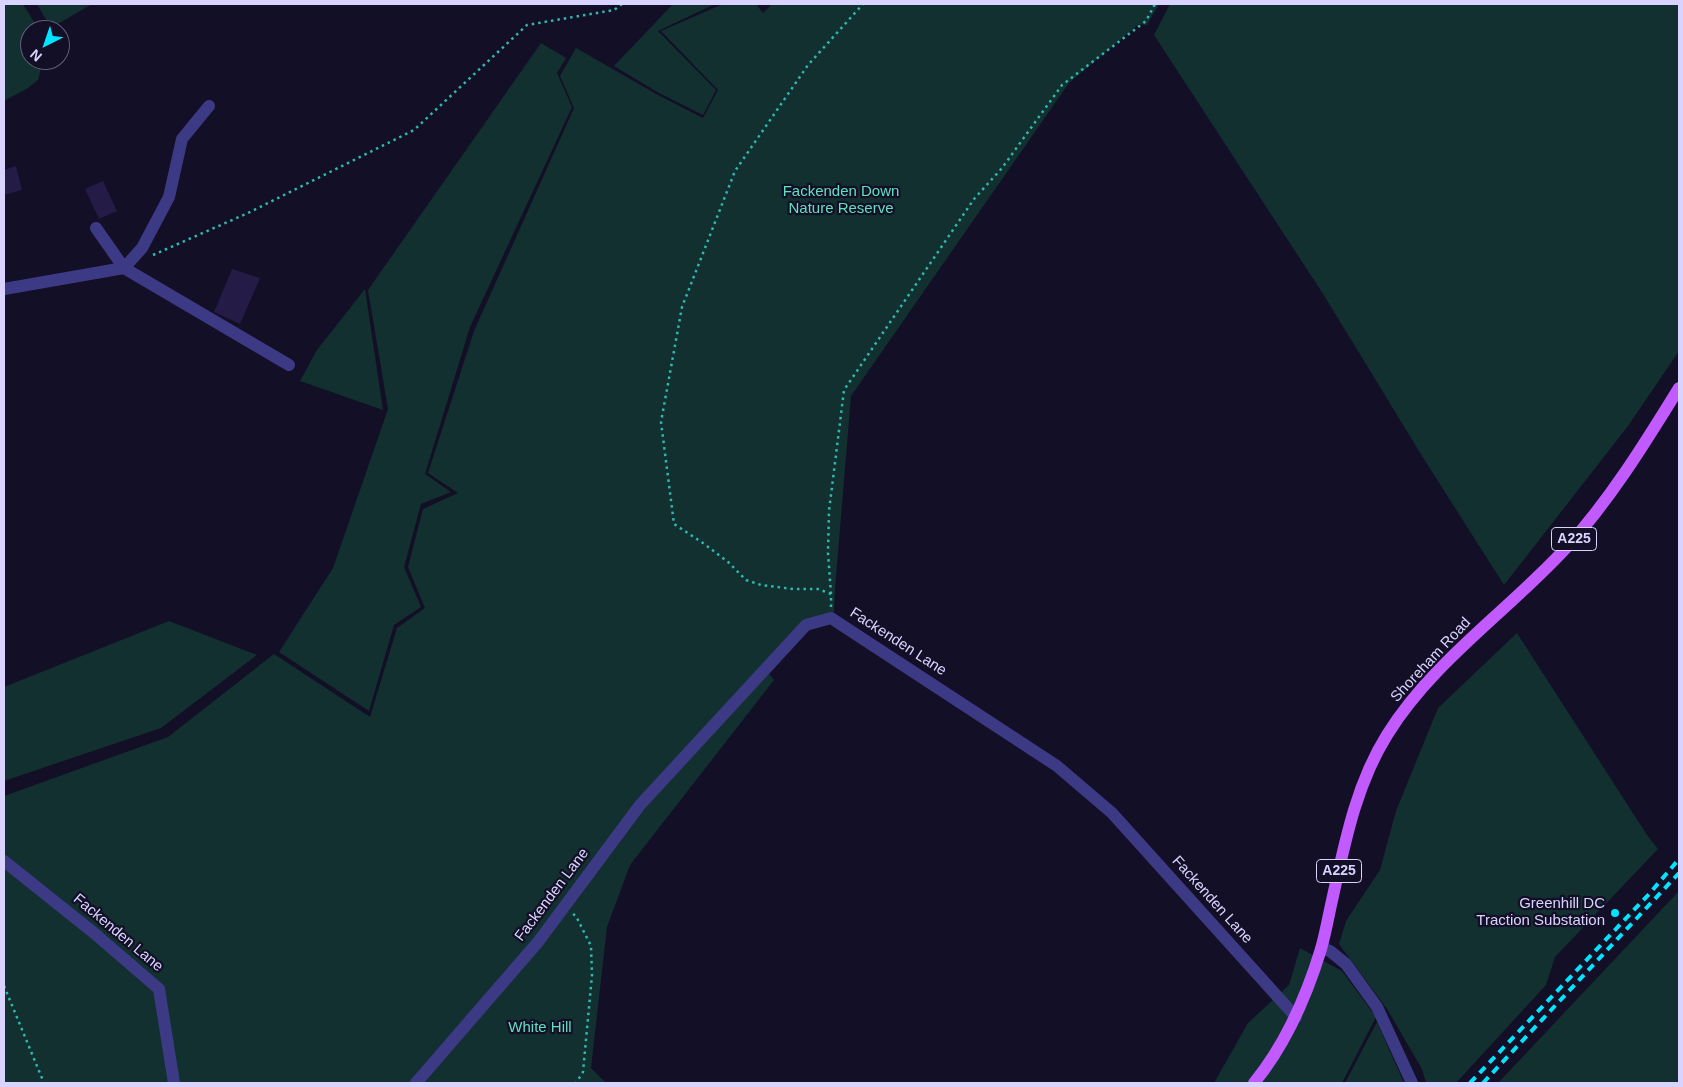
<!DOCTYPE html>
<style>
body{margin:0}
#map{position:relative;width:1683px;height:1087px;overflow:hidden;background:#130f26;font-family:Arial,sans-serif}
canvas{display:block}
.frame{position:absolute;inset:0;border:5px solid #d9d4ff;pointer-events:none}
.north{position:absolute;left:20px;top:20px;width:50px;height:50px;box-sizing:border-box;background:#130f26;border:1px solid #625e7d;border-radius:50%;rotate:221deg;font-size:14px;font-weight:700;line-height:20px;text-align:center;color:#d9d4ff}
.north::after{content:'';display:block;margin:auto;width:18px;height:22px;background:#00e5ff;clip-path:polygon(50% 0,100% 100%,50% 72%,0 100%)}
</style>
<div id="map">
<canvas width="1683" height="1087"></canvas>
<div class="frame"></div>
<div class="north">N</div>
</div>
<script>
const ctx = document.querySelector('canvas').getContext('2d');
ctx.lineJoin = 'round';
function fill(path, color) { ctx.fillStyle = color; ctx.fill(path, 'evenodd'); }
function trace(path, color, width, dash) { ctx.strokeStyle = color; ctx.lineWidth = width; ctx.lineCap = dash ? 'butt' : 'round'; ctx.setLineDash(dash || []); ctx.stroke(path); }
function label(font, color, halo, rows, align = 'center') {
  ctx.font = font + ' Arial,sans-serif'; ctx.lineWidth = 4.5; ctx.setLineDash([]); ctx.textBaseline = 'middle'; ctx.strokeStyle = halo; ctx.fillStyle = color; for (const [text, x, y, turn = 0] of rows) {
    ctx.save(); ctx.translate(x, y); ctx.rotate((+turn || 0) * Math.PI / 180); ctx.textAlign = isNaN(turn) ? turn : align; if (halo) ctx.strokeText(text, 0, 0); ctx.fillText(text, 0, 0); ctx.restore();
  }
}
const green = new Path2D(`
 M4,4H23L39,30H30V60H43L38,80L28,88L4,101Z
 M37,4H92L51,28Z
 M673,4H715L658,31L716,90L703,115L659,93L614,66Z
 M723,4H756L763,13L772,4H1159L1147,25L1139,24L1069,83L851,396L835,589L834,612L803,623L764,667L774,680L630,865L607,927L591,1068L606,1083H4V796L168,737L274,654L370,717L397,628L425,608L408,567L423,509L458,493L428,473L474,331L574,108L560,76L576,48L658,95L703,118L718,90L661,31Z
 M1170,4H1679V351L1628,426L1504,585L1422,456L1325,297L1154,35Z
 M541,43L566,58L557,73L572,107L470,327L425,474L451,492L421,504L404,567L421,607L394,625L369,711L279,652L333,568L388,409L368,290Z
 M365,289L383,410L300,381L317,350Z
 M169,621L257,655L161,728L4,781V687Z
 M1517,633L1647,835L1658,849L1555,957L1546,985L1456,1083H1426L1422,1069L1387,1009L1339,944L1346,921L1380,870L1396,811L1438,708Z
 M1679,891V1083H1498Z
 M1300,948L1342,971L1376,1017L1342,1083H1214L1248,1023L1289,985Z
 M1377,1022L1404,1083H1345Z`);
const building = new Path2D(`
 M16,166L22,190L4,195V170Z
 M103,181L117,211L99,219L85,189Z
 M232,269L260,278L240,324L214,312Z`);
const path = new Path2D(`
 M153,255L248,213L414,130L527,25L614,10L622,4
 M831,594L828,553L829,511L844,390L974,199L1002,168L1062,85L1146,21L1155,4
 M831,607V594L818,589H793L761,585L746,580L728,562L703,543L674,524L661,422L682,307L735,171L808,65L863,4
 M573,914L576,916L591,946L592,975L583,1072L576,1083
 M4,986L44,1083`);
const minor = new Path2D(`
 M96,228L124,268L289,365
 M4,289L124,268L142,248L169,197L182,139L209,106
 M4,861L94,933L159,989L174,1083
 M1321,948L1330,951L1346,964L1377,1007L1412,1083
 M416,1083L538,942L640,805L806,625L831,618L1057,766L1112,813L1296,1017`);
const major = new Path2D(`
 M1254,1083C1286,1044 1306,998 1321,949C1325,935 1328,919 1331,905C1344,847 1355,786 1387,735C1433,661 1508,611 1566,548C1610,500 1645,443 1679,388`);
const rail = new Path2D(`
 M1470,1083L1650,893L1679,859
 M1483,1083L1679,873`);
const markers = [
 [1615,913,5,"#00e5ff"]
];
const shields = [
 [1574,539,45],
 [1339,871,45]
];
const shieldNames = [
 ["A225",1574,539],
 ["A225",1339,871]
];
const parkNames = [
 ["Fackenden Down",841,192],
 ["Nature Reserve",841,209],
 ["White Hill",540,1028]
];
const streetNames = [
 ["Fackenden Lane",898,642,33],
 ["Shoreham Road",1431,660,-47],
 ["Fackenden Lane",552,895,-53],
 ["Fackenden Lane",1212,900,48],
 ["Fackenden Lane",118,933,40]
];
const poiNames = [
 ["Greenhill DC",1605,904],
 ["Traction Substation",1605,921]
];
fill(green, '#12302f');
fill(building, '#241b47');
trace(path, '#2fb8b0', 2.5, [2.5, 4]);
trace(minor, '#3d3a85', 12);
trace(major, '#c25bff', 12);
trace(rail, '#00e5ff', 4, [8, 6]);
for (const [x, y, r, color] of markers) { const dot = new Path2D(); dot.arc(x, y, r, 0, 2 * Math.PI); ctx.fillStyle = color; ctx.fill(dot); trace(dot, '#130f26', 2); }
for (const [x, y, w] of shields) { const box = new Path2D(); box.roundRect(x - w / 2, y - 11.5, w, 23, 4); ctx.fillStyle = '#130f26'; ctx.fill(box); trace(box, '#d9d4ff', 1); }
label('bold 14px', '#d9d4ff', null, shieldNames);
label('15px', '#5fe0c0', '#130f26', parkNames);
label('15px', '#d9d4ff', '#130f26', streetNames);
label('15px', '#d9d4ff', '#130f26', poiNames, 'right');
</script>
